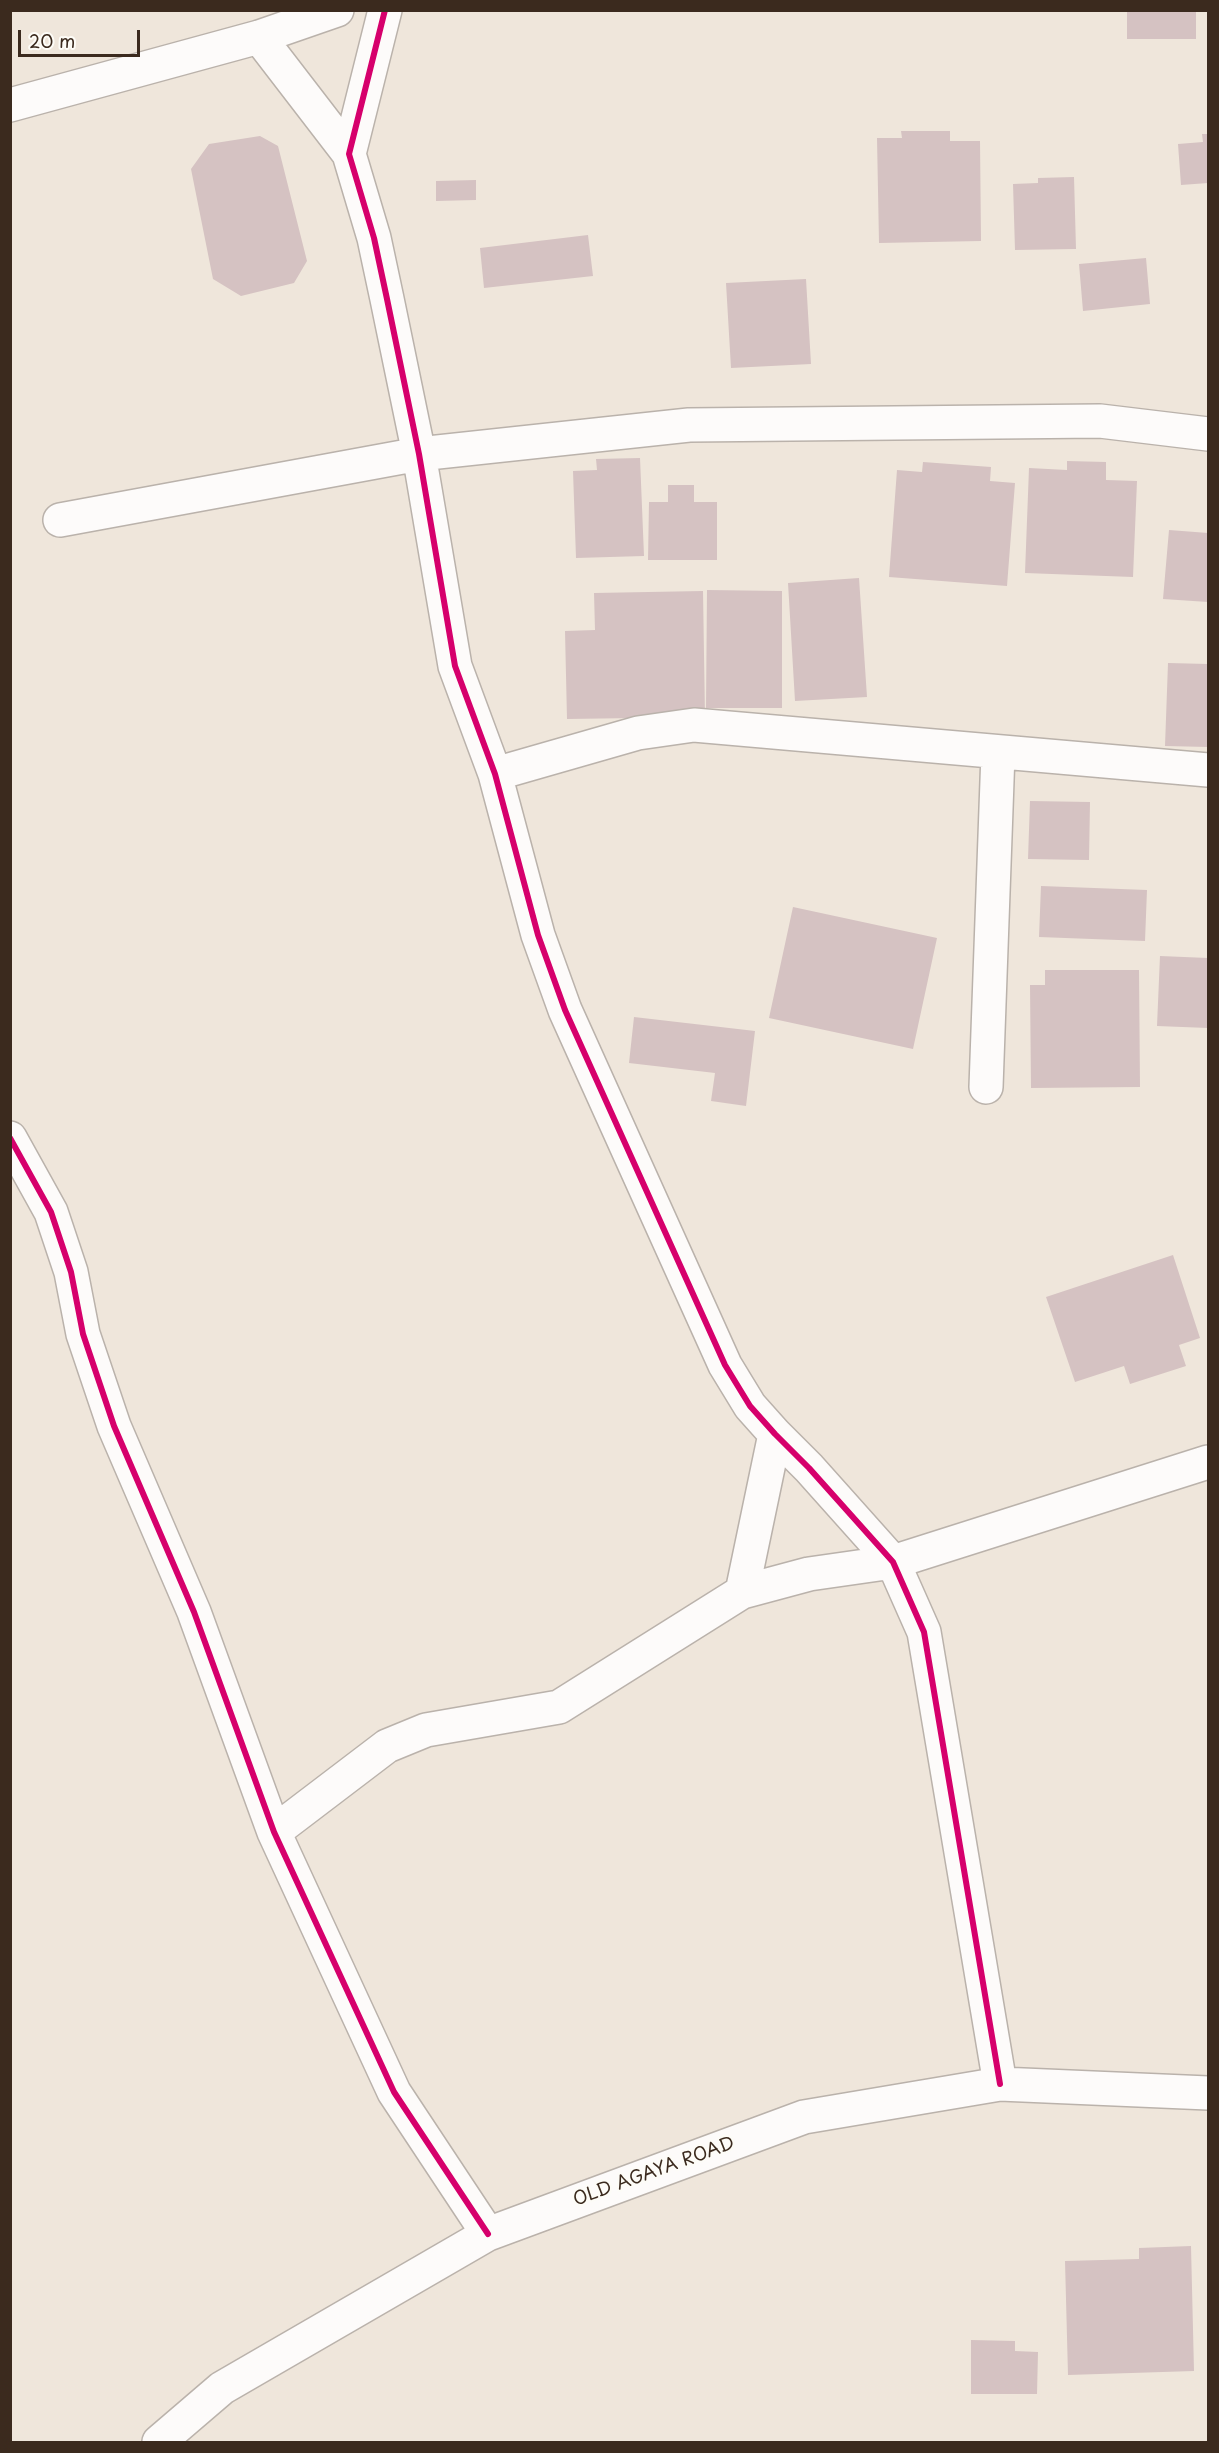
<!DOCTYPE html>
<style>
body{margin:0}
#map{position:relative;width:1219px;height:2453px;overflow:hidden;background:#efe6db;font-family:"Playpen Sans",sans-serif}
canvas{display:block}
.frame{position:absolute;inset:0;border:12px solid #3b2a1e;pointer-events:none}
.scale{position:absolute;left:18px;top:30px;width:122px;height:27px;box-sizing:border-box;border:3px solid #3b2a1e;border-top:0;padding-left:8px;font-size:18px;line-height:21px;white-space:nowrap;color:#3b2a1e;-webkit-text-stroke:4px #fdfcf7;paint-order:stroke}
</style>
<div id="map">
<canvas width="1219" height="2453"></canvas>
<div class="frame"></div>
<div class="scale">20 m</div>
</div>
<script>
const ctx = document.querySelector('canvas').getContext('2d');
ctx.lineJoin = 'round';
function fill(path, color) { ctx.fillStyle = color; ctx.fill(path, 'evenodd'); }
function trace(path, color, width, dash) { ctx.strokeStyle = color; ctx.lineWidth = width; ctx.lineCap = dash ? 'butt' : 'round'; ctx.setLineDash(dash || []); ctx.stroke(path); }
function label(font, color, halo, rows, align = 'center') {
  ctx.font = font + ' "Playpen Sans",sans-serif'; ctx.lineWidth = 4.5; ctx.setLineDash([]); ctx.textBaseline = 'middle'; ctx.strokeStyle = halo; ctx.fillStyle = color; for (const [text, x, y, turn = 0] of rows) {
    ctx.save(); ctx.translate(x, y); ctx.rotate((+turn || 0) * Math.PI / 180); ctx.textAlign = isNaN(turn) ? turn : align; if (halo) ctx.strokeText(text, 0, 0); ctx.fillText(text, 0, 0); ctx.restore();
  }
}
const building = new Path2D(`
 M1127,10H1196V39H1127Z
 M901,131H950V141H980L981,241L879,243L877,138H902Z
 M1202,134H1208V183L1181,185L1178,144L1203,142Z
 M260,136L278,146L307,261L294,283L241,296L213,279L191,169L209,144Z
 M1074,177L1076,249L1015,250L1013,184L1038,183V178Z
 M476,180V200L436,201V181Z
 M588,235L593,276L484,288L480,248Z
 M1146,258L1150,304L1083,311L1079,264Z
 M806,279L811,364L731,368L726,283Z
 M640,458L644,556L576,558L573,471L597,470L596,459Z
 M1067,461L1106,462V480L1137,481L1133,577L1025,573L1029,468L1067,470Z
 M923,462L991,467L990,481L1015,483L1007,586L889,577L897,470L922,472Z
 M668,485H694V502H717V560H648L649,502H668Z
 M1169,530L1208,533V602L1163,599Z
 M859,578L867,697L795,701L788,583Z
 M707,590L782,591V708H706Z
 M703,591L705,717L567,719L565,631L595,630L594,593Z
 M1168,663L1208,664V747L1165,746Z
 M1030,801L1090,802L1089,860L1028,859Z
 M1041,886L1147,890L1145,941L1039,937Z
 M793,907L937,938L913,1049L769,1018Z
 M1160,956L1208,958V1028L1157,1026Z
 M1045,970H1139L1140,1087L1031,1088L1030,985H1045Z
 M634,1017L755,1031L746,1106L711,1101L715,1073L629,1063Z
 M1173,1255L1200,1338L1179,1345L1186,1366L1130,1384L1124,1366L1075,1382L1046,1297Z
 M1191,2246L1194,2371L1068,2375L1065,2261L1139,2259V2248Z
 M971,2340L1015,2341V2351L1038,2352L1037,2394H971Z`);
const minor = new Path2D(`
 M385,10L349,154L374,238L387,299L419,454L455,666L495,774L538,935L565,1010L725,1365L750,1406L775,1434L809,1468L893,1562L924,1632L1000,2084
 M259,37L349,154
 M10,105L259,37L337,10
 M60,520L419,454L689,425L1100,421L1208,434
 M495,774L638,733L694,725L1208,770
 M986,1087L998,753
 M10,1138L51,1212L71,1272L83,1334L114,1426L194,1612L274,1832L394,2092L488,2234
 M742,1592L775,1434
 M274,1832L387,1746L426,1730L559,1707L742,1592L809,1574L893,1562L1208,1462
 M159,2442L222,2388L488,2234L804,2117L1000,2084L1208,2093`);
const cycleway = new Path2D(`
 M385,10L349,154L374,238L387,299L419,454L455,666L495,774L538,935L565,1010L725,1365L750,1406L775,1434L809,1468L893,1562L924,1632L1000,2084
 M10,1138L51,1212L71,1272L83,1334L114,1426L194,1612L274,1832L394,2092L488,2234`);
const streetNames = [
 ["OLD AGAYA ROAD",654,2172,-20]
];
fill(building, '#d5c2c2');
trace(minor, '#bab2ab', 36);
trace(minor, '#fdfbfa', 33);
trace(cycleway, '#d6006c', 6);
label('18px', '#3b2a1e', '#fdfcf7', streetNames);
</script>
